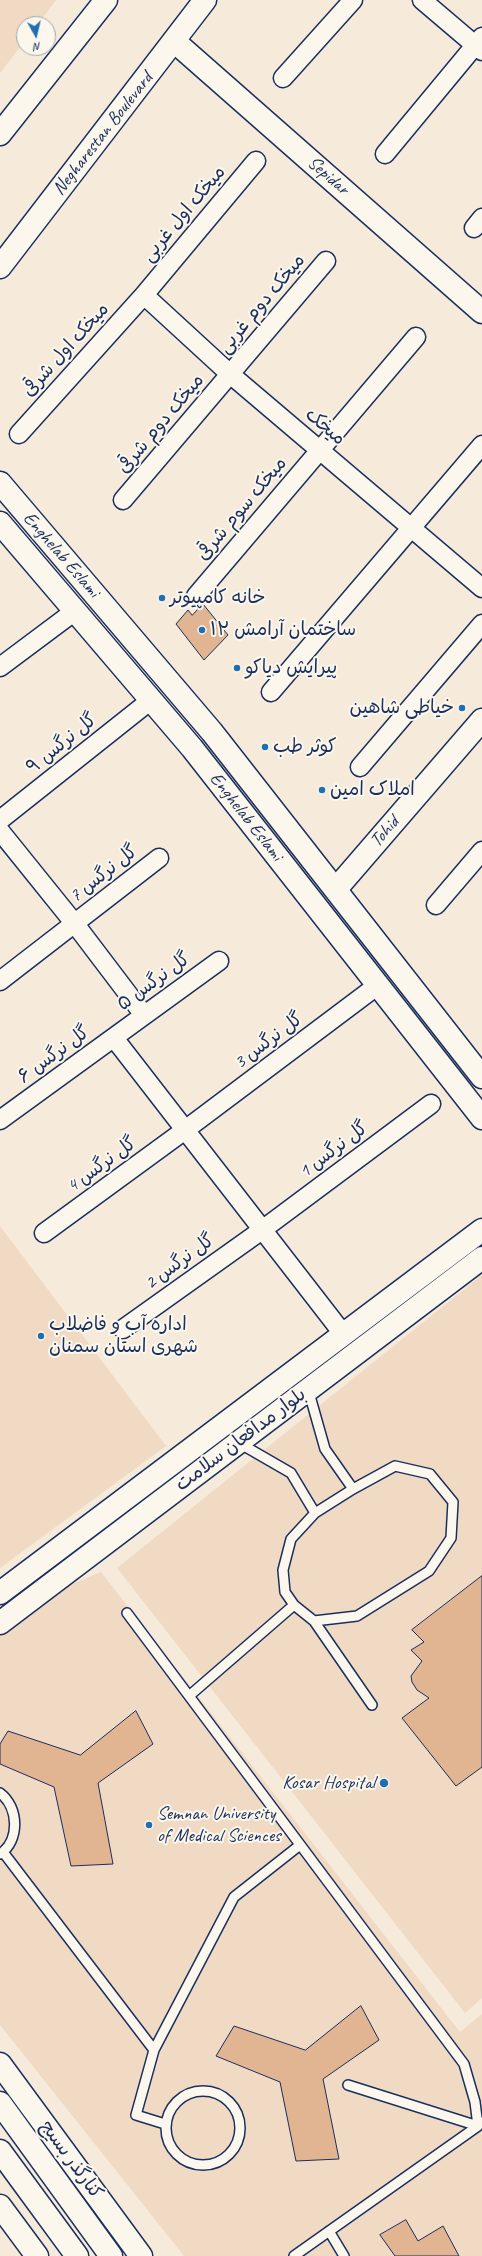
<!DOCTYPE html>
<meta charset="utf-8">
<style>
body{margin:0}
#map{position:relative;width:482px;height:2256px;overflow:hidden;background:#f6eada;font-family:Caveat,sans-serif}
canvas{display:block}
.north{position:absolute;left:16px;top:16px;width:40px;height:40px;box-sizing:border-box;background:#fbf7ec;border:1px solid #a1a7b3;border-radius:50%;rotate:172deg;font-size:11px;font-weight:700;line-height:16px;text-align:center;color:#1b2f5e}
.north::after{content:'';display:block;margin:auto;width:14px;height:18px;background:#1f6fb2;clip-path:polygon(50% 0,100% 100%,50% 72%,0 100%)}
</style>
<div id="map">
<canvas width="482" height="2256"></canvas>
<div class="north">N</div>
</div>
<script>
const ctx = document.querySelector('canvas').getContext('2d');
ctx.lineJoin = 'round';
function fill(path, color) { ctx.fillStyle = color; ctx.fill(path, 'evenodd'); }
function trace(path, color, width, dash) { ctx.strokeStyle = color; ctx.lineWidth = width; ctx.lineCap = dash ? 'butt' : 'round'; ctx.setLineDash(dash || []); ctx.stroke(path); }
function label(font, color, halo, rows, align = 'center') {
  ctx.font = font + ' Caveat,"Playpen Sans Arabic",sans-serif'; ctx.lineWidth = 4; ctx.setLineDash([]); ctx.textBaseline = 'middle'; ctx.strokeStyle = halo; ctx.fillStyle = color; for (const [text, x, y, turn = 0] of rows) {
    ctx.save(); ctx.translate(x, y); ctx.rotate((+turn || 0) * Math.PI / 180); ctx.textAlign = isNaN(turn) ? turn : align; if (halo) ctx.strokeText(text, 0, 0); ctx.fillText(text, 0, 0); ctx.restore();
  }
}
const built = new Path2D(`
 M0,0H56L38,24H24V42L0,73Z
 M0,1226L166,1446L0,1568Z
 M482,1275V1998L465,2013L117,1568Z
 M101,1572L460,2032L482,2014V2256H184L0,2025V1635L60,1589Z`);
const building = new Path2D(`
 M203,604L228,635L204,660L176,624L188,610L192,615Z
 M482,1576V1767L456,1786L402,1718L429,1698L417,1690L412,1682L411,1676L422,1661L411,1650L424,1642L412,1630Z
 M136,1711L153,1744L98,1783L113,1864L71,1866L54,1787L0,1764V1744L8,1731L80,1755Z
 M361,2006L379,2040L323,2079L339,2159L296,2161L280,2082L216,2056L234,2026L305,2050Z
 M406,2220L418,2241L443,2226L459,2256H395L380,2235Z`);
const service = new Path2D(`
 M308,1389L325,1449L353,1489
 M239,1443L291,1473L315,1513
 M395,1466L430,1474L453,1502L451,1538L429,1571L357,1616L314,1621L294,1605L285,1592L283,1570L291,1539L315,1513L353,1489Z
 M127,1613L464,2064L475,2102L478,2126
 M314,1621L372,1705
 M189,1696L294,1605
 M0,1793C19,1807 20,1841 0,1854
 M3,1852L154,2050
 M348,2085L478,2126
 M166 2128a37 37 0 1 1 74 0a37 37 0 1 1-74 0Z
 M165,2124L136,2115L154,2050L234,1897L300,1845
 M329,2231L344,2256
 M294,2256L478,2126L479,2121`);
const minor = new Path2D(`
 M422,0L482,51
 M283,78L353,0
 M385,154L482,37
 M474,228L482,218
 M144,295L230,374L482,588
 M19,434L144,295L256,161
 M123,500L326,261
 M196,596L416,337
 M0,667L75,611
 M271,692L482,445
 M360,767L482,624
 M0,820L151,700
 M0,831L75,924L144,1015
 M436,905L482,851
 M0,981L159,858
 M114,1038L344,1335
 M0,1120L219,961
 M44,1233L185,1130L378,985
 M123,1329L262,1230L431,1104`);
const tertiary = new Path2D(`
 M174,41L482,312
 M336,889L482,720
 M0,1593L482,1230
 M0,1623L482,1258
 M0,2064L141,2256
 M0,2206L37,2256`);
const secondary = new Path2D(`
 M0,134L106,0
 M0,267L205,0
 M0,483L212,732L482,1077
 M0,523L192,748L482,1118`);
const primary = new Path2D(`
 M0,2103L111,2256
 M0,2151L77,2256`);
const markers = [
 [162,598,4,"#1f6fb2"],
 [202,630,4,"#1f6fb2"],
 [237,668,4,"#1f6fb2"],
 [462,708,4,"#1f6fb2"],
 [265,747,4,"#1f6fb2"],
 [322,790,4,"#1f6fb2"],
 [41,1336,4,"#1f6fb2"],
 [384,1783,5,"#1f6fb2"],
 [149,1825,4,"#1f6fb2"]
];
const streetNames = [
 ["Negharestan Boulevard",103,134,-52],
 ["Sepidar",328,176,41],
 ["میخک اول غربی",184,214,-50],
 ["میخک دوم غربی",262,304,-50],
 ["میخک اول شرقی",66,350,-48],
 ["میخک دوم شرقی",161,424,-50],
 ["میخک",325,427,40],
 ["میخک سوم شرقی",242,509,-50],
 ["Enghelab Eslami",61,555,49],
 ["گل نرگس ۹",62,744,-39],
 ["Enghelab Eslami",246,817,52],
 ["Tohid",385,832,-49],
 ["گل نرگس 7",104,874,-38],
 ["گل نرگس ۵",154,982,-36],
 ["گل نرگس 3",269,1041,-37],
 ["گل نرگس ۶",54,1055,-36],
 ["گل نرگس 1",334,1150,-37],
 ["گل نرگس 4",102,1165,-36],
 ["گل نرگس 2",180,1262,-36],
 ["بلوار مدافعان سلامت",241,1440,-37],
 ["کنارگذر بسیج",71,2160,54]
];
const poiNames = [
 ["خانه کامپیوتر",170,598],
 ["ساختمان آرامش ۱۲",210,630],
 ["پیرایش دیاکو",245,668],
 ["خیاطی شاهین",454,708,"right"],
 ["کوثر طب",273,747],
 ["املاک امین",330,790],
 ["اداره آب و فاضلاب",49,1325],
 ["شهری استان سمنان",49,1347],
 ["Kosar Hospital",375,1783,"right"],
 ["Semnan University",157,1814],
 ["of Medical Sciences",157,1836]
];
fill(built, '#f0dac4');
fill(building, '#e1b592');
trace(building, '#1b2f5e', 1);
trace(service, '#1b2f5e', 12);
trace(minor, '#1b2f5e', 21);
trace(tertiary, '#1b2f5e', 25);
trace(secondary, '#1b2f5e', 25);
trace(primary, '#1b2f5e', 25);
trace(service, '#fbf7ec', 9);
trace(minor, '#fbf7ec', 18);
trace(tertiary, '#fbf7ec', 22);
trace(secondary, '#fbf7ec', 22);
trace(primary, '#fbf7ec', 22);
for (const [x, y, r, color] of markers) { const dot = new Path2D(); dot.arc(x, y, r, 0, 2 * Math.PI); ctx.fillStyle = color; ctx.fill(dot); trace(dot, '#fbf7ec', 1.5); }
label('19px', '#1b2f5e', '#fbf7ec', streetNames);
label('19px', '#1b2f5e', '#fbf7ec', poiNames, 'left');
</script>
